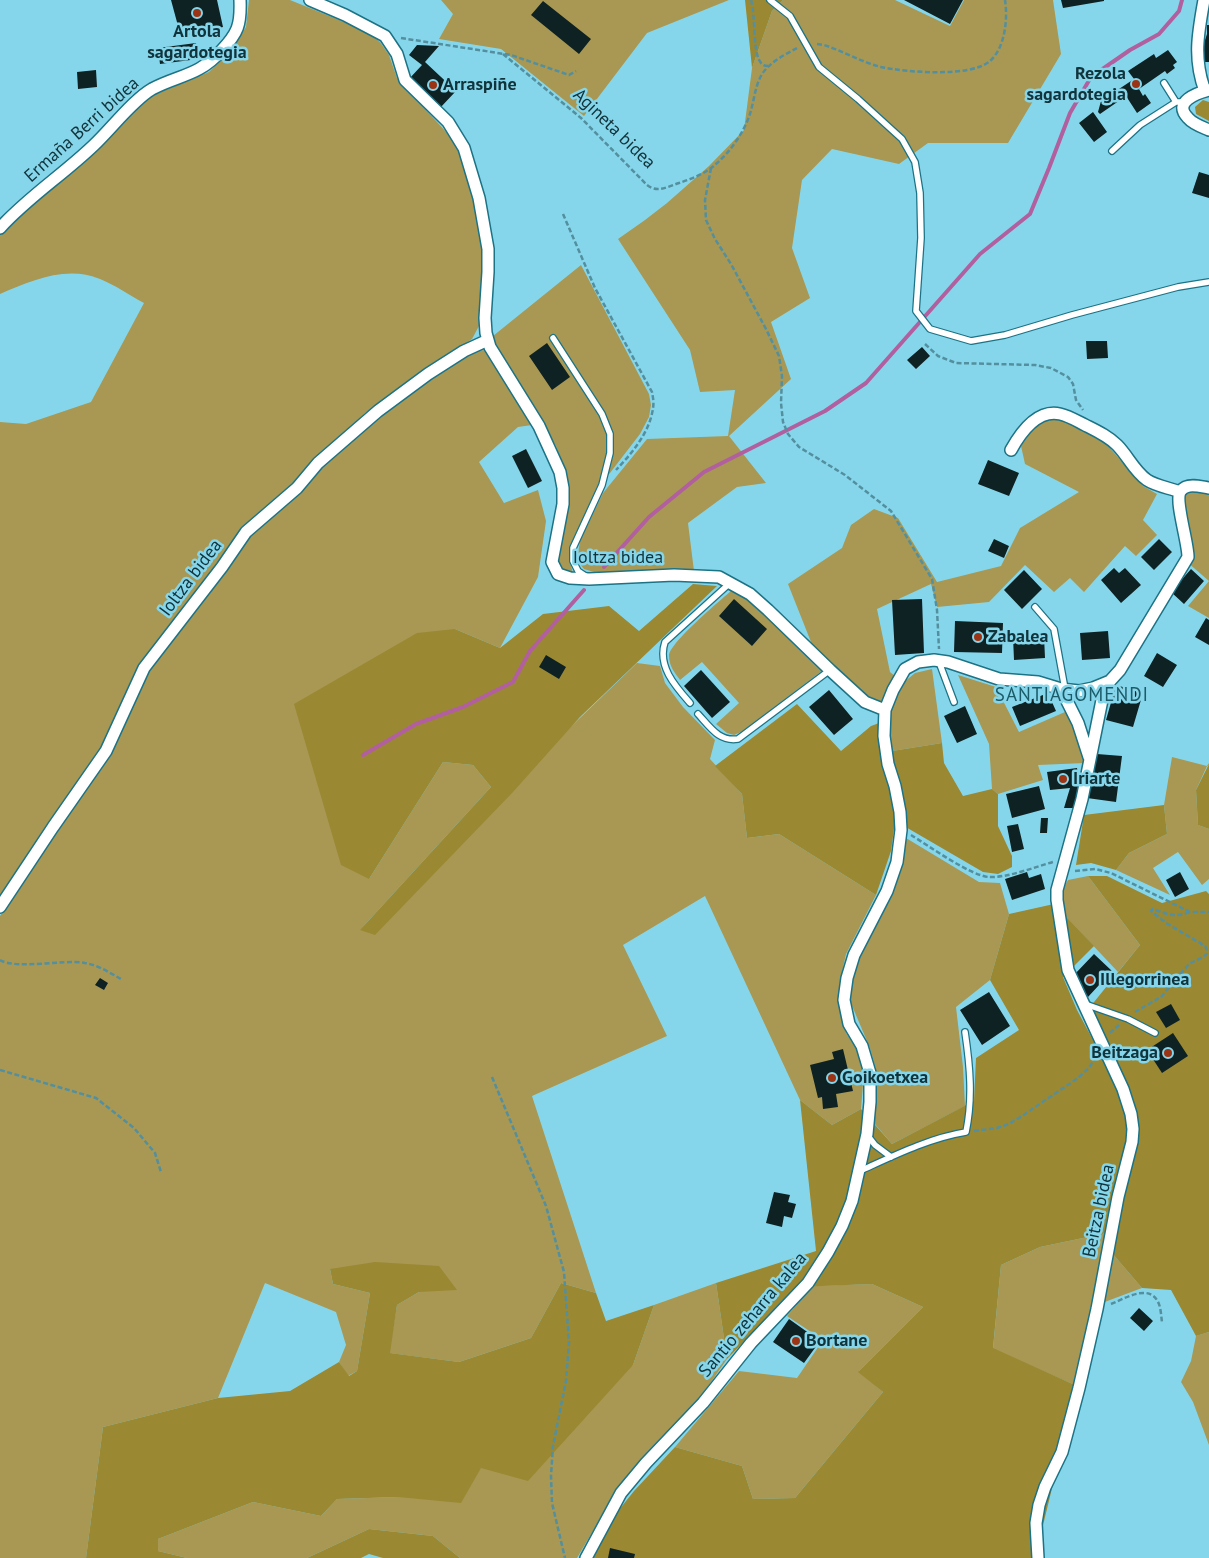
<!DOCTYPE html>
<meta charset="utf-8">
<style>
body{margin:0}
canvas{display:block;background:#86d6eb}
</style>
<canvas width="1209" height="1558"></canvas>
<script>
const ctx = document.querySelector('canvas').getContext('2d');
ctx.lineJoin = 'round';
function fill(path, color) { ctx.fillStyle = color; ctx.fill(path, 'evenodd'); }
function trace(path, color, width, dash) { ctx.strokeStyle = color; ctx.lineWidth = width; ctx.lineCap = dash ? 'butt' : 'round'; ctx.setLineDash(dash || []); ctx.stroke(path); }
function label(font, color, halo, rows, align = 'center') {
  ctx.font = font + ' "PT Sans",sans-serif'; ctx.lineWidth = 5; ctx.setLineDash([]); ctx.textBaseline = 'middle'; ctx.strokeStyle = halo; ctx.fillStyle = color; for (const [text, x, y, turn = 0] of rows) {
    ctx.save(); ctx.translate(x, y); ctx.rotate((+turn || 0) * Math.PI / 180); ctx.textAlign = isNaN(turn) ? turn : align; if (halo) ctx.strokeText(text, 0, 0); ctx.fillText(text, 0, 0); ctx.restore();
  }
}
const green = new Path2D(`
 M249,0H290L366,31L380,42L389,55L397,78L457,144L477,210L483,261L479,326L472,339L365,413L312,464L293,486L241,531L138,671L103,750L0,899V422L26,424L91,402L144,303C129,295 115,285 100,279C66,265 31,281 0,294V234L11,220L102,144L147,98L209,72L232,49L246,27Z
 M441,0H729L647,33L584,116L501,49L439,39L453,14Z
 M783,0H895L950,26L964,0H1053L1061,54L1008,143H928L899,164L832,149L802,180L792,248L810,298L771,322L791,379L729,436L766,483L737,487L688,523L694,571L594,572L584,569L578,562V553L580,541L603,493L647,439L728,436L735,390L700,392L690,350L618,239L645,220L667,203L709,166L744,130L752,68L772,11Z
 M581,265L649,394L651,405L649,417L640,434L610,473L597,487L570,547V562L573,573L563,570L558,564L557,556L565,470L556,446L500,355L493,336Z
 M486,350L532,425L518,427L479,462L504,503L538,490L546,521L538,577L500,648L455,629L369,879L443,762L473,765L491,787L360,930L637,663L660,666L665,683L683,707L715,740L710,759L742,794L747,838L779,834L876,895L846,954L840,981L839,1004L846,1033L858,1051L864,1072L861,1109L832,1125L800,1100L705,896L623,945L667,1036L532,1096L596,1293L561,1283L531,1338L459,1362L389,1353L397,1305L419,1292L330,1269L333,1284L370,1293L357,1371L348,1376L339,1362L346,1345L336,1312L265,1283L218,1398L103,1427L86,1558H0V916L49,839L148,671L250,532L322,464L381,412L473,351Z
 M1055,419L1069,422L1103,440L1143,486L1157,494L1143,520L1157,535L1136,556L1125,546L1084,592L1070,578L1054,592L1025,565L989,602L937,607L931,584L877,609L890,672L903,683L915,673L932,669L942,743L892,751L890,719L893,703L872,700L813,647L788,584L842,548L851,525L874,509L898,518L937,582L1001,566L1020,528L1079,492L1025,464L1021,446C1032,432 1035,422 1055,419Z
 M1194,490L1209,494V618L1188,606L1209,581L1187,562L1183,495L1188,492Z
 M732,590L759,608L823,670L743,731L734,735L727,733L716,724L739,703L702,662L680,680C675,673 669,666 669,656C669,643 721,600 732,590Z
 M958,675L996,687L1019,732L1065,712L1074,727L1085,763L1038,765L1043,780L998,794L992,789L989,744Z
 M1172,757L1207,766L1209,763V766H1207L1196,790L1198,825L1209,829V879L1202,885L1178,852L1153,868L1170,895L1116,870L1129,853L1167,834L1164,805Z
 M906,838L979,882L1000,883L1009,914L990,980L956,1007L963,1067L965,1106L892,1144L874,1123L876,1090V1069L870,1048L850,1001L851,979L857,956L890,899L902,864Z
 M1088,876L1140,945L1118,972L1054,904L1068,880Z
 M1107,1233L1077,1386L993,1349L1001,1265L1040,1247Z
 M1112,1253L1142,1288L1102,1303Z
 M716,1283L727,1359L697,1402L615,1493L577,1558H460L433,1536L369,1529L307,1558H187L158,1551V1539L253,1502L321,1516L337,1499L398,1497L481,1468L633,1365L654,1305Z
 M872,1284L923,1307L859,1371L883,1392L795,1498L753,1499L742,1466L675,1447L739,1371L797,1378L823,1340L787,1316L813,1286Z
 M1209,1332V1445L1193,1402L1181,1382L1191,1361L1196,1336Z`);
const forest = new Path2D(`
 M745,0H783L772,11L752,68Z
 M1203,100L1209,102V121L1196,114L1195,107Z
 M693,584L717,586L580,717L513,792L375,935L360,930L491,787L473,765L443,762L369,879L341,865L294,704L417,633L455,629L500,648L543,614L609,606L639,631Z
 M797,704L841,751L871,726L890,719L892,751L942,743L944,763L963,796L992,789L998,794V826L1012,856V867L998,874L983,872L904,826L894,829L891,851L876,895L779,834L747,838L742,794L715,766Z
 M1208,766H1209V829L1198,825L1196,790Z
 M1164,805L1167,834L1129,853L1116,870L1091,863L1076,865L1084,815Z
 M1088,876H1107L1162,903L1206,891L1209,894V1332L1196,1336L1171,1290L1142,1288L1112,1253L1122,1198L1137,1139L1090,1007L1140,945Z
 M1054,904L1094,946L1063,977L1077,1010L1111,1074L1126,1116L1128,1143L1107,1233L1040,1247L1001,1265L993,1348L1077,1386L1035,1558H590L606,1526L634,1491L675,1447L742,1466L753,1499L795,1498L883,1392L858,1372L923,1307L872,1284L797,1287L727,1359L716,1283L816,1251L800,1100L832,1125L861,1109L892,1144L974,1101L976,1058L1019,1030L990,980L1009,914Z
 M375,1262L439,1266L457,1290L419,1292L397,1305L390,1353L459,1362L531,1338L561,1283L596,1293L606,1321L654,1305L633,1365L528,1481L481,1468L461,1503L398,1497L337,1499L321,1516L253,1502L158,1539V1551L187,1558H86L103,1427L218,1398L290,1391L339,1362L349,1376L357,1371L370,1293L333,1284L330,1269Z
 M369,1529L433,1536L460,1558H383L369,1554L361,1558H307Z`);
const stream = new Path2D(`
 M604,567L649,517L704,472L825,411L866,383L980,254L1030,214L1049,168L1070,113L1091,77L1130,50L1159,34L1179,11L1182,0
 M363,755L416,724L463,707L513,682L530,651L584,590`);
const building = new Path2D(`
 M171,0H217L223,27L181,37Z
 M904,0H963L950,24Z
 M1061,0H1104V1L1063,8Z
 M543,1L591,39L579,54L531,15Z
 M1207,25H1209V62H1204V43L1207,34Z
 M196,43L198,59L160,64L158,48Z
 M417,45L439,46L425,62L456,91L440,108L409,79L422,65L409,55Z
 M1168,50L1177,62L1173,65L1175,68L1167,74L1165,71L1139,89L1143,96L1145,94L1151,103L1137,113L1126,96L1100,114L1098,112L1101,101L1134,79L1128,71L1154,54L1156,58Z
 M96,70L97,87L78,89L77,72Z
 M1093,112L1107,132L1094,142L1079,123Z
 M1199,172L1209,175V198L1192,193Z
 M1086,341H1107L1108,358L1087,359Z
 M547,343L570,377L552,390L529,356Z
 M922,347L930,356L916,369L907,360Z
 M526,449L542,481L528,488L512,456Z
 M988,460L1019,473L1009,496L978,484Z
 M994,539L1009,546L1004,558L988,551Z
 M1159,539L1172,552L1154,570L1141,557Z
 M1114,568L1119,573L1125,568L1141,585L1121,603L1101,580Z
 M1191,569L1204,581L1184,604L1171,592Z
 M1024,570L1042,589L1022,609L1004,590Z
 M734,599L767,629L752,646L719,616Z
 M922,599L924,653L895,655L892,600Z
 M1206,618L1209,620V645L1195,637Z
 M955,621L1003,623L1002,653L954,652Z
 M1108,631L1110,658L1082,660L1080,633Z
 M1044,636L1045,658L1014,660L1013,637Z
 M1157,653L1177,665L1163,687L1144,676Z
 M546,655L566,667L559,679L539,667Z
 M701,670L730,702L712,718L684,686Z
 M1116,685L1143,693L1133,727L1106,720Z
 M829,690L853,719L834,735L809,707Z
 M1048,693L1056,711L1020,726L1012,707Z
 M965,706L977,734L957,743L944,716Z
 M1097,754L1122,756L1116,802L1087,798Z
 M1077,768L1080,787L1073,808H1064L1070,788L1050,790L1047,772Z
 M1039,786L1045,809L1012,818L1006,794Z
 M1041,818H1048L1047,833H1040Z
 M1018,824L1024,849L1012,852L1007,826Z
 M1027,872L1029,878L1041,874L1045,889L1012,900L1005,879Z
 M1180,872L1189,889L1175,897L1166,880Z
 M1094,954L1112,971L1088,997L1074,975Z
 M100,978L108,983L104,990L95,985Z
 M989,992L1010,1026L982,1045L960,1010Z
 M1171,1004L1180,1020L1166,1028L1156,1012Z
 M1173,1033L1188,1056L1162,1073L1147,1050Z
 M843,1049L853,1091L836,1094L838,1107L823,1109L822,1097L818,1098L810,1065L834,1059L832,1052Z
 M774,1192L790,1195L788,1202L796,1204L792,1218L784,1216L782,1227L766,1223Z
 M1139,1308L1153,1321L1144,1331L1130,1318Z
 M789,1319L820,1341L804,1363L773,1342Z
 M610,1548L635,1554L634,1558H608Z`);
const path = new Path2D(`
 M751,0C756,15 752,56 762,64C764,66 766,66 769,66
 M401,38L511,55L569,75L576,71
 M817,44L824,45C843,51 861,62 881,67C905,72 970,78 990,61C1005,48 1008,19 1005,0
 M503,54L581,118L647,185C657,193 667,187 679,183C691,179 707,173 716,164C731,151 744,132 750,114C754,101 755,86 762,74C771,61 786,54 799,47
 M711,168L705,200L706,220L715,239L731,264L766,329L779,356L782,376L781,403L783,422L788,434L799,447L845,475L891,511L932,579L937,610L939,649
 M563,214L595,288L652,392C653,397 654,403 653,408C650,432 632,453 616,470
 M925,344L938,356L956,363L1035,365L1051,368L1068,377L1073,384L1076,400L1083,410
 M911,835C929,846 971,876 989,877C1007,878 1035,867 1053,862
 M1075,871L1095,869L1111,873L1190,912H1209
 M0,960C17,970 63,959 85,963C98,965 110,973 121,979
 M1135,1012L1161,997L1189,964L1203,957L1207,954V950L1205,946L1166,923L1151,911L1153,909C1166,914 1176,918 1190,912
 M1110,1033L1119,1025
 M0,1070L96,1098L134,1128L155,1153L161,1172
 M492,1077L546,1206L564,1272L569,1343L566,1381L553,1446L551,1476L552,1503L565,1558
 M974,1131L997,1128L1009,1124L1022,1116L1078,1078L1089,1068L1096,1056
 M1111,1304C1124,1299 1149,1283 1158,1302C1161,1307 1161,1316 1162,1322`);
const lane = new Path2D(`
 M770,0L790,16L819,67L858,99L902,139L915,162L920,193L921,238L916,311L930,329L971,341L1005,335L1072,315L1178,287L1209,282
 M1164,83L1176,102
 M1112,151L1140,125L1176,102H1185
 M553,338L602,414L610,434V453L602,485L573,548V561L578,571L587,577
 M1035,607L1054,629L1065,689
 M939,662L954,702
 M690,703C675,686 657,666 665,642L730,583
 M698,714C710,727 719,742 738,739L830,670
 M1085,1004L1128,1019L1155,1033
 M868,1136L875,1145L891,1157
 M860,1171C893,1156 929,1138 966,1132C973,1098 970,1066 965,1032`);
const street = new Path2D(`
 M310,0L345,15L385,36L397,54L405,80L448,122L464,148L479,198L488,249V272L485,318L486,333L490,347L539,426L560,472L563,488V504L552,562L558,574L570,578L589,579L674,575L719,577L750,594L768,610L830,670L865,702L885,710
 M1204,0C1198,33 1193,59 1205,91
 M1209,90C1197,93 1172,102 1188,118C1193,124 1202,127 1209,130
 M0,228C28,197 64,174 94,145C111,129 133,100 152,89C178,75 199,76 221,51C238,33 241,25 240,0
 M1011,450C1021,432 1037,409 1060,414C1069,416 1077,421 1085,425C1097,431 1108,436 1117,445C1128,456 1134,471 1147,480C1156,486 1170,488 1180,492
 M1061,689L1078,723L1089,757
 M0,907L53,827L106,751L144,668L222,567L246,532L297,488L318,463L378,411L428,374L464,351L488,340
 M586,1558L621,1493L646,1463L703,1403L751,1343L808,1283L828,1252L842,1226L852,1201L867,1134L870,1102V1073L862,1046L849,1024L844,1000L847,978L854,955L887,891L897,862L901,830L900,812L895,786L888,764L884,736L885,710L893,690L905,669L918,662L934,660L948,662L999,679L1038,682L1061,689L1079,691L1093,688L1110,681L1120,670L1188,557C1188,542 1175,502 1180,492C1181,490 1185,487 1186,487C1192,484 1202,487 1209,488
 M1038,1558L1036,1523L1039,1505L1045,1487L1062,1452L1079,1388L1097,1309L1118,1197L1132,1142L1133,1129L1131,1114L1123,1089L1068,970L1057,900V890L1082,799L1103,695L1110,681`);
const markers = [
 [197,13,5,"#9b3414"],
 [1136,84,5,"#9b3414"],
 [433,85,5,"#9b3414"],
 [978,637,5,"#9b3414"],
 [1063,779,5,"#9b3414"],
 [1090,980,5,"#9b3414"],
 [1168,1053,5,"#9b3414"],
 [832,1078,5,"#9b3414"],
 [796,1341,5,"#9b3414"]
];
const poiNames = [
 ["Artola",197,32,"center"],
 ["sagardotegia",197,53,"center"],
 ["Rezola",1126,74,"right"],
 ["sagardotegia",1126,95,"right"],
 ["Arraspiñe",443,85],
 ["Zabalea",988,637],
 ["Iriarte",1073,779],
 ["Illegorrinea",1100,980],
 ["Beitzaga",1158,1053,"right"],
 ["Goikoetxea",842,1078],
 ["Bortane",806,1341]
];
const streetNames = [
 ["Agineta bidea",614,129,44],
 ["Ermaña Berri bidea",82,130,-42],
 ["Ioltza bidea",618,558],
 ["Ioltza bidea",191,578,-53],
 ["Beitza bidea",1099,1211,-78],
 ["Santio zeharra kalea",753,1315,-50]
];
const neighbourhoodNames = [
 ["SANTIAGOMENDI",1072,696]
];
fill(green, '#a89853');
fill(forest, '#9b8832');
trace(stream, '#b25f9f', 4);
fill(building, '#0e2223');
trace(lane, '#1c7386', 8);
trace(street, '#1c7386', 14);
trace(path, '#538f9e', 2.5, [5, 2.5]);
trace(lane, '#fff', 5.5);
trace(street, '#fff', 11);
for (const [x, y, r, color] of markers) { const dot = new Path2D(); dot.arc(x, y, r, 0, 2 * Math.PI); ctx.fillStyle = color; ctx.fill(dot); trace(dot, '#86d6eb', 2); }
label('bold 18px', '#11333b', '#86d6eb', poiNames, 'left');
label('18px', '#11333b', '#86d6eb', streetNames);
ctx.letterSpacing = '1px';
label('19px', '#1c5b69', '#86d6eb', neighbourhoodNames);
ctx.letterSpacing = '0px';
</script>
